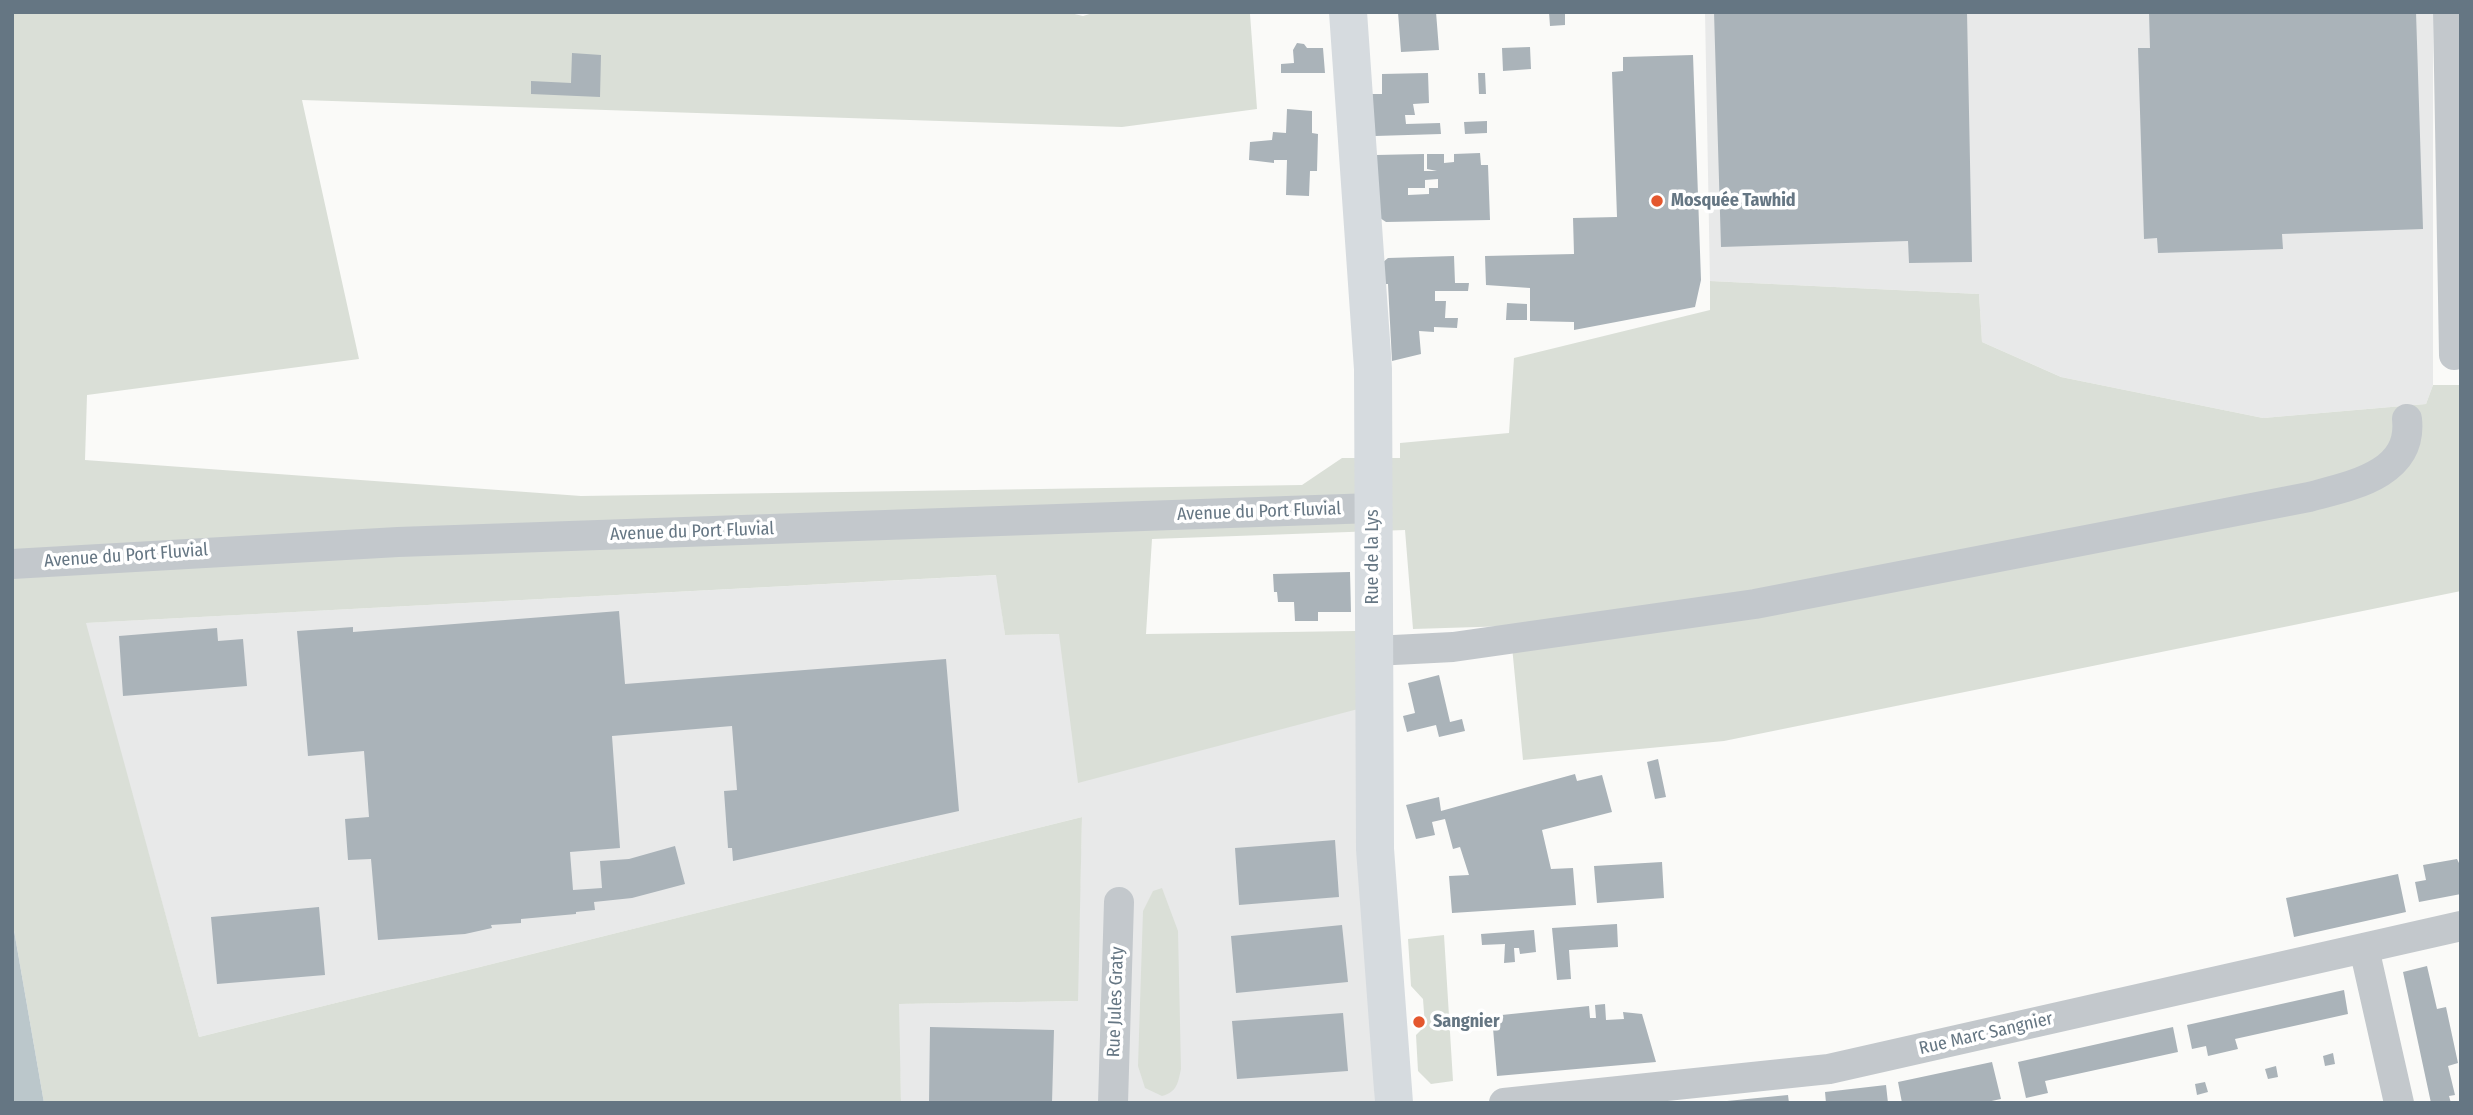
<!DOCTYPE html>
<meta charset="utf-8">
<style>
body{margin:0}
#map{position:relative;width:2473px;height:1115px;overflow:hidden;background:#fafaf8;font-family:"Fira Sans Condensed",sans-serif}
canvas{display:block}
.frame{position:absolute;inset:0;border:14px solid #657683;pointer-events:none}
</style>
<div id="map">
<canvas width="2473" height="1115"></canvas>
<div class="frame"></div>
</div>
<script>
const ctx = document.querySelector('canvas').getContext('2d');
ctx.lineJoin = 'round';
function fill(path, color) { ctx.fillStyle = color; ctx.fill(path, 'evenodd'); }
function trace(path, color, width, dash) { ctx.strokeStyle = color; ctx.lineWidth = width; ctx.lineCap = dash ? 'butt' : 'round'; ctx.setLineDash(dash || []); ctx.stroke(path); }
function label(font, color, halo, rows, align = 'center') {
  ctx.font = font + ' "Fira Sans Condensed",sans-serif'; ctx.lineWidth = 7; ctx.setLineDash([]); ctx.textBaseline = 'middle'; ctx.strokeStyle = halo; ctx.fillStyle = color; for (const [text, x, y, turn = 0] of rows) {
    ctx.save(); ctx.translate(x, y); ctx.rotate((+turn || 0) * Math.PI / 180); ctx.textAlign = isNaN(turn) ? turn : align; if (halo) ctx.strokeText(text, 0, 0); ctx.fillText(text, 0, 0); ctx.restore();
  }
}
const built = new Path2D(`
 M1705,12H2433V385L2426,404L2263,418L2061,377L1982,342L1979,294L1710,281Z
 M997,575L1005,635L1059,634L1358,709L1375,1103H901L898,1004L1077,1001L1082,817L199,1037L85,623Z`);
const green = new Path2D(`
 M12,12H1066L1083,16L1096,12H1255L1250,14L1257,109L1122,127L302,100L359,359L87,395L85,460L581,496L1302,485L1342,458H1400V443L1509,433L1514,358L1710,310V281L1979,294L1982,342L2061,377L2263,418L2426,404L2433,385H2461V591L1724,741L1523,760L1510,626L1413,629L1405,530L1152,539L1146,634L1356,631L1358,709L1078,783L1059,634L1005,635L996,575L86,623L199,1037L1082,817L1078,1001L899,1004L901,1103H44L12,919Z
 M1162,888L1178,931L1181,1069C1178,1083 1177,1092 1162,1096L1145,1088L1138,1066L1143,911L1153,891Z
 M1444,935L1453,1081L1431,1084L1418,1071L1416,1035L1425,1026L1423,999L1411,986L1408,939Z`);
const water = new Path2D(`
 M12,919L44,1103H12Z`);
const building = new Path2D(`
 M1398,12H1436L1439,50L1401,52Z
 M1549,12H1565V25L1550,26Z
 M1714,12H1967L1972,262L1909,263L1908,241L1721,247Z
 M2149,12H2416L2423,229L2282,234L2283,249L2158,253L2157,238L2144,239L2138,48H2150Z
 M1297,43L1304,44L1307,48H1323L1325,73H1281V64L1294,63L1293,50Z
 M1530,47L1531,69L1503,71L1502,48Z
 M572,53L601,55L600,97L531,94V81L571,83Z
 M1693,55L1701,280L1695,307L1574,330V322L1530,321V288L1486,285L1485,256L1574,254L1573,218L1617,217L1612,72L1623,71V57Z
 M1428,73L1429,103L1413,104L1415,115H1405L1406,124L1440,123L1441,134L1375,136L1372,94H1382V74Z
 M1478,73H1485L1486,94H1479Z
 M1287,109L1312,111V133L1318,134L1317,171H1310L1309,196L1286,195L1287,160H1274V163L1249,160L1250,142L1272,140L1273,132L1286,133Z
 M1487,121V133L1465,134L1464,122Z
 M1480,153L1481,165H1488L1490,220L1386,222L1380,218L1376,155L1424,154V171H1437L1427,169V154H1444V163L1454,162V154ZM1438,179V188H1429V194L1408,195V188H1425V180Z
 M1454,256L1455,283H1469L1468,291H1435V301H1446L1445,318H1458L1457,328L1434,327V332L1419,331L1421,354L1392,361L1388,284H1385L1382,263L1388,258Z
 M1507,303L1527,304V320H1506Z
 M1350,572L1351,612H1318V621H1295L1294,602H1278L1277,592H1274L1273,574Z
 M619,611L625,684L946,659L959,811L733,861L732,848H728L724,791L737,790L732,726L612,736L620,848L570,852L573,890L602,888L600,861L629,859L675,846L685,884L632,898L594,902L595,910L576,912V914L521,919V923L491,925L492,928L465,934L378,940L371,859L348,860L345,819L369,817L364,751L308,756L297,631L353,627V632Z
 M217,628L218,641L243,639L247,686L123,696L119,636Z
 M1439,675L1450,722L1462,719L1465,731L1439,737L1436,725L1407,732L1403,716L1415,713L1408,683Z
 M1658,759L1666,797L1655,799L1647,762Z
 M1575,774L1577,781L1602,775L1612,812L1542,830L1551,869L1573,868L1576,905L1452,913L1449,876L1469,875L1460,847L1453,849L1445,819L1432,822L1435,835L1416,839L1406,805L1439,797L1441,811Z
 M1335,840L1339,897L1239,905L1235,848Z
 M2457,859L2461,867V894L2419,902L2415,882L2426,880L2423,865Z
 M1662,862L1664,898L1597,903L1594,866Z
 M2398,874L2406,912L2294,937L2286,898Z
 M319,907L325,975L217,984L211,917Z
 M1617,924L1618,947L1569,950L1571,979L1557,980L1552,928Z
 M1342,925L1348,982L1236,993L1231,936Z
 M1534,930L1536,952L1520,954L1519,948H1514L1515,962L1504,963L1505,944L1482,945L1481,934Z
 M2427,966L2437,1009L2446,1007L2458,1063L2448,1066L2455,1095L2449,1096L2451,1103H2431L2403,972Z
 M2344,990L2348,1014L2235,1039L2238,1049L2208,1056L2206,1046L2192,1049L2187,1025Z
 M1605,1004L1606,1020L1624,1019L1623,1012L1642,1014L1656,1062L1497,1076L1492,1016L1589,1006L1590,1018H1596L1595,1005Z
 M1343,1013L1348,1071L1237,1079L1232,1021Z
 M930,1027L1054,1030L1052,1103H929Z
 M2173,1027L2178,1052L2045,1081L2048,1093L2026,1098L2018,1062Z
 M2333,1053L2335,1064L2325,1066L2323,1056Z
 M1992,1062L2001,1099L1982,1103H1902L1898,1082Z
 M2276,1066L2278,1077L2268,1079L2265,1069Z
 M2205,1082L2208,1092L2197,1095L2195,1084Z
 M1886,1085L1888,1103H1826L1825,1092Z
 M1788,1095L1789,1103H1728L1727,1101Z`);
const minor = new Path2D(`
 M2448,12L2454,355
 M12,564L398,542L1373,508
 M1374,651L1453,647L1755,604L2309,497C2350,486 2413,475 2407,419
 M2364,948L2399,1103
 M1113,1103L1119,902
 M1504,1103L1829,1069L2461,926`);
const secondary = new Path2D(`
 M1348,12L1373,369L1375,849L1394,1103`);
const markers = [
 [1657,201,7,"#e4572e"],
 [1419,1022,7,"#e4572e"]
];
const poiNames = [
 ["Mosquée Tawhid",1671,201],
 ["Sangnier",1433,1022]
];
const streetNames = [
 ["Avenue du Port Fluvial",1259,512,-2],
 ["Avenue du Port Fluvial",692,532,-2],
 ["Avenue du Port Fluvial",126,556,-4],
 ["Rue de la Lys",1373,557,-90],
 ["Rue Jules Graty",1116,1002,-88],
 ["Rue Marc Sangnier",1986,1034,-13]
];
fill(built, '#e8e9e9');
fill(green, '#dadfd7');
fill(water, '#bbc7cb');
fill(building, '#aab3b9');
trace(minor, '#c3c8cc', 30);
trace(secondary, '#d6dbdf', 38);
for (const [x, y, r, color] of markers) { const dot = new Path2D(); dot.arc(x, y, r, 0, 2 * Math.PI); ctx.fillStyle = color; ctx.fill(dot); trace(dot, '#fff', 2.5); }
label('bold 18px', '#657683', '#fff', poiNames, 'left');
label('18px', '#657683', '#fff', streetNames);
</script>
